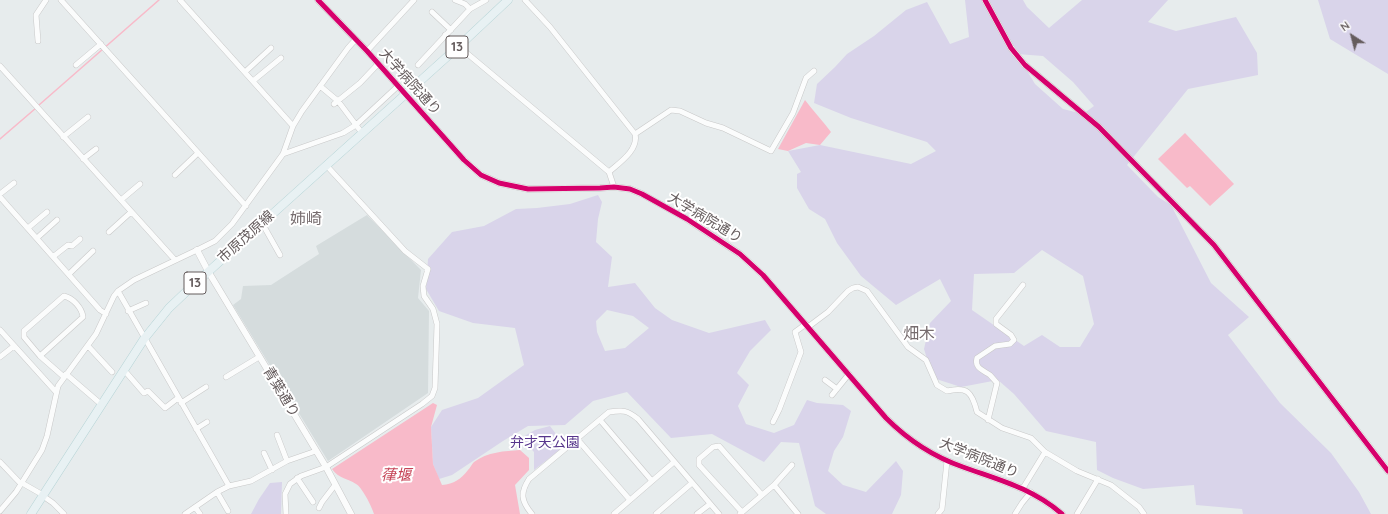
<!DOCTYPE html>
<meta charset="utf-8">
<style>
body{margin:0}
#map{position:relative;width:1388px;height:514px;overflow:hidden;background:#e7eced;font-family:Quicksand,sans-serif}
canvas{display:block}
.north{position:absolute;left:1332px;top:16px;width:40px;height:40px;-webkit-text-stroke:3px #fff;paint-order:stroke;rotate:324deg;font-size:11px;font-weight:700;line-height:16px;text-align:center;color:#655c5d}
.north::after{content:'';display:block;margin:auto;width:14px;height:18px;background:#655c5d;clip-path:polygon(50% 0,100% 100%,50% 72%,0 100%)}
</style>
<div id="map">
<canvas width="1388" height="514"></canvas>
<div class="north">N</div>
</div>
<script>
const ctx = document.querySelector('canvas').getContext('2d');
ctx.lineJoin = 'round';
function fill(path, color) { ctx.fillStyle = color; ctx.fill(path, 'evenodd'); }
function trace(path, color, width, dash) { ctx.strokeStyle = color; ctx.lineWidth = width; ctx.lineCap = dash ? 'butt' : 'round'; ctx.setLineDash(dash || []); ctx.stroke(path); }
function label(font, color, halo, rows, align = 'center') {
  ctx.font = font + ' Quicksand,"Noto Sans JP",sans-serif'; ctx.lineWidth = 4; ctx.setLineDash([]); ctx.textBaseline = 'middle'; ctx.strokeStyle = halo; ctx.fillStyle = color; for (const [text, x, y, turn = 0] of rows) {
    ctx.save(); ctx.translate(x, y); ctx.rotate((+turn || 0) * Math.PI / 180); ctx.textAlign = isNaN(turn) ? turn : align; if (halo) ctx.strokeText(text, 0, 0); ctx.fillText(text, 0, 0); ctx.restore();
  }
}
const education = new Path2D(`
 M367,215L421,270L418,298L429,311L428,393L328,461L233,305L241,299L243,286L271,285L319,254L316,246Z`);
const green = new Path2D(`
 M965,0H1023L1027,7L1049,28L1082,0H1168L1148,22L1176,31L1236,17L1257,53L1258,75L1188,89L1127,165L1158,197L1171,205L1211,283L1249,317L1228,335L1280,403L1331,453L1359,492L1371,514H1243L1242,509L1196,505L1194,485L1143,489L1113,478L1097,470L1096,442L1046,431L1014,394L998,380L961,387L933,378L924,349L930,323L951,301L940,279L896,305L861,276L837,243L825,219L809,209L797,188V174L801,172L788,151L820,145L911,164L936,151L927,142L851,118L814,103L817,84L835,67L847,54L874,36L906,10L927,2L950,44L969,37ZM1017,54L1043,56L1073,82L1094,106L1083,114L1063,109L1035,84ZM1042,250L1083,276L1094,324L1080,347H1060L1042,335L1024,346L972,310L974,274L1014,273Z
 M1318,0H1388V74L1330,39Z
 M598,195L602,202L598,219L596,242L612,257L608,287L635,283L655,308L672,320L709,333L765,320L771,330L750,351L737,373L749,385L738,406L746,424L774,433L794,425L807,400L817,403L843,405L851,411L843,437L834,451L828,471L843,485L866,492L896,461L903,471L901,495L892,514H826L815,506L799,443L781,442L764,462L712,434L671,438L627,392L593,401L565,425L528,426L503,441L452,475L439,479L433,464L431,427L442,410L478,398L524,365L515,328L473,323L439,311L426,289L428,259L452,232L484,226L516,209L537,208L570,204ZM607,310L633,316L649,328L625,348L605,351L597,332L596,321Z
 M550,426L565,446L534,470V452L521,438L535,430Z
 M282,482L281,514H251L259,499L270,483Z`);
const water = new Path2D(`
 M805,100C813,111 823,121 831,132L820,145L806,143L788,151L778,149Z
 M1185,133L1234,184L1210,206L1190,186L1187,188L1158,159Z
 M433,403L437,405L431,427L433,464L442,485C454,484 461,479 468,470C470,468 472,464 474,462C487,452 505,451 520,450L529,458V470L515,485L520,514H374C372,507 362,487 356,484C347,478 339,479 332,469Z`);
const stream = new Path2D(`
 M39,105L159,0
 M0,139L36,108`);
const minor = new Path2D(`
 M61,0L246,206
 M180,0L293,126
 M455,0L465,4L470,9
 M525,0L550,27L635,134C639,150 619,163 609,172
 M432,12L451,30
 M445,35L609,172L614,187
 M38,41L36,15L46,0
 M367,51L414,0
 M76,65L101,44
 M418,65L470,9L486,0
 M0,66L175,260
 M245,72L271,48
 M253,81L281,58
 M320,86L338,101L362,133
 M334,104L360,83L378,64
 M635,134L671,110L680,111L706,123L723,128L771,151L793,113L806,78L814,71
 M63,137L88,117
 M283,154L343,133L356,125L398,86
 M83,159L96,149
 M175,175L198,153
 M0,194L14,183
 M0,197L100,310L106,314
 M121,200L140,184
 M262,223L280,255
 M28,228L47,212
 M109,232L131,212
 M37,238L57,220
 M54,256L68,245L72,246L80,239
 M69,274L93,251
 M118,291L229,486
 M128,311L146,303
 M808,327L828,312L848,291L853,288L858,287L867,291L908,347L926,360L937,385L947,391C967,386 972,392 977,412L1002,428L1031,438L1045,452L1077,471L1111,485L1139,507L1144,514
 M0,330L56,392
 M88,346L112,372
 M40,356L83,317C82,308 73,298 64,296L24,331V337L40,356L64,377
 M0,357L14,346
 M124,370L144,393L148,391L165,408L178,398
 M66,374L102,405
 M226,377L259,357
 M825,380L837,389
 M832,395L849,374
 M181,403L206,387
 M600,420L652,481
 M988,420L997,383C995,381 993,378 990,375C983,370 974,368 977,358L995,346L1010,344L1014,340L1011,335L996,324V319L1023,285
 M773,422L779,410L801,352L795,332L806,324
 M196,429L207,422
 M277,435L287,461
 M578,440L630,500
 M264,453L272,470
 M0,462L21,484
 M297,478L313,502
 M22,483L43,495
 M774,485L798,514
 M1023,488L1045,452
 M217,492L228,511
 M43,496L53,503L64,514
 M195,507L200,514
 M319,508L322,502L335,485
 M0,511L16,492L42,450L47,436L58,386L96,334L114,296L118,291L134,280L197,250L215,241L232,224L283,154L293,126L302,111L348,48L356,39
 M742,512L699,465V459L713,447L719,446L762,495
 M185,514L217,492L229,486L251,481L287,461L316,451
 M286,514L285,494L290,484L301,476L326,467L422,404L432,396L435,388L437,324L433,309L424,296L423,286L428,269L405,251L326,165
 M532,514C521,501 520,493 529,479L609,412C623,410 627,410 638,419L719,514
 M614,514L674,462
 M656,514L692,483
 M697,514L710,504
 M740,514L774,485L792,465
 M938,514L942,509L947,461
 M1015,514L1022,503L1031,492
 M1077,514L1098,479`);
const tertiary = new Path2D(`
 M318,0L367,51L464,160L481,175L499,183L528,189L600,188L614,187L630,189L642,194L687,219L740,254L763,275L886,418C908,440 934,457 963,467C999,480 1032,488 1062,514
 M985,0L1011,48L1025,65L1099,127L1214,245L1388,471
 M197,250L208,271L326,467L351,514`);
const primary = new Path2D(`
 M31,514L144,339L169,308L188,290L459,46L508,0`);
const cycleway = new Path2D(`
 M318,0L367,51L464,160L481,175L499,183L528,189L600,188L614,187L630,189L642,194L687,219L740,254L763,275L886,418C908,440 934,457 963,467C999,480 1032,488 1062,514
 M985,0L1011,48L1025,65L1099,127L1214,245L1388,471`);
const shields = [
 [457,47,22],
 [195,283,22]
];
const shieldNames = [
 ["13",457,47],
 ["13",195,283]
];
const streetNames = [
 ["大学病院通り",410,82,48],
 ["大学病院通り",705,218,31],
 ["市原茂原線",246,237,-42],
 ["青葉通り",281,392,59],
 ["大学病院通り",979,458,22]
];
const parkNames = [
 ["弁才天公園",545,443]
];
const waterNames = [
 ["葎堰",396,475]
];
const quarterNames = [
 ["姉崎",306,219],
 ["畑木",919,334]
];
fill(education, '#d5dcdd');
fill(green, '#d9d4ea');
fill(water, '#f8bac9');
trace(stream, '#f8bac9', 1.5);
trace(minor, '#c8c8c8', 6);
trace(tertiary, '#c8c8c8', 7);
trace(primary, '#b4d3d5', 9);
trace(minor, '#fbfcfc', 5);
trace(tertiary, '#fbfcfc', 6);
trace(primary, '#e8f1f3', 8);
trace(cycleway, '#d6006c', 5);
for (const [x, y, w] of shields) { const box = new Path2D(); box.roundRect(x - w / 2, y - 11, w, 22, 3); ctx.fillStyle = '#fff'; ctx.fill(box); trace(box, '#655c5d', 1); }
label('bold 13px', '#655c5d', null, shieldNames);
label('14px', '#655c5d', '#fff', streetNames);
label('14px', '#57358c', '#fff', parkNames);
label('italic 15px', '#c64457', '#fff', waterNames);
label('16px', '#776d6f', '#fff', quarterNames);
</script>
